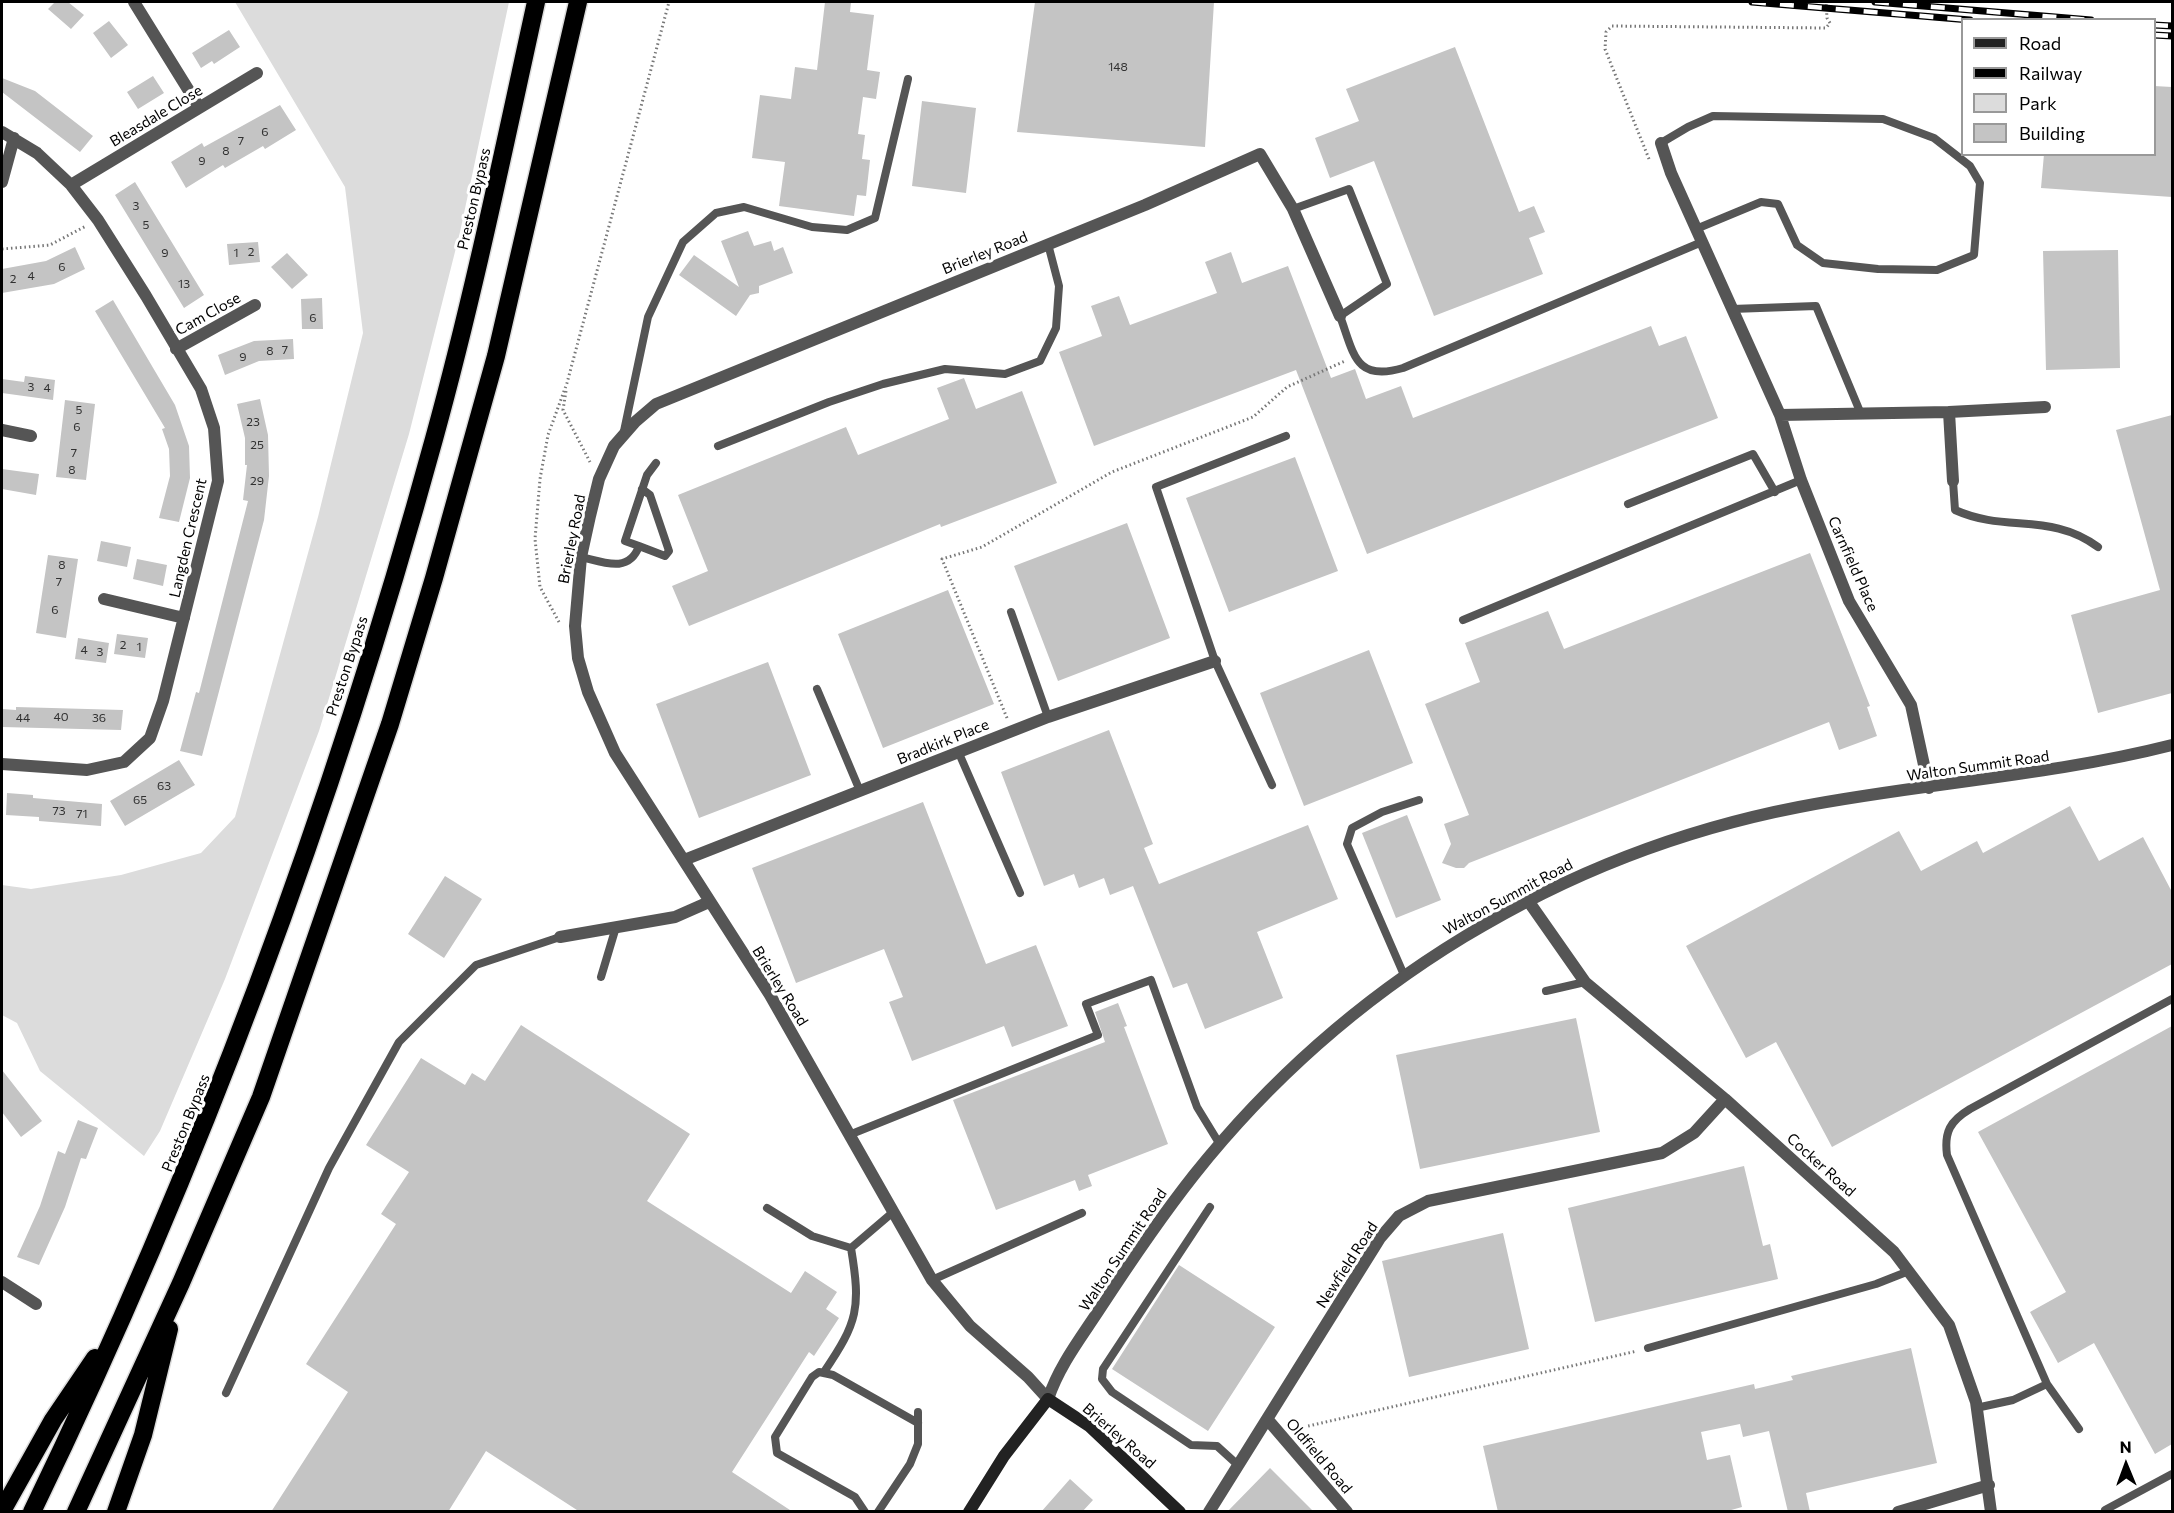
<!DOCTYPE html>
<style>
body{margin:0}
#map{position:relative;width:2174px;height:1513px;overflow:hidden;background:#fff;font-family:Commissioner,sans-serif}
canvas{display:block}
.frame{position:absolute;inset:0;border:3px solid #000;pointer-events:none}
.legend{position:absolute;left:1961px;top:18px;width:195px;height:138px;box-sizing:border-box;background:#fff;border:2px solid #999;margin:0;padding:8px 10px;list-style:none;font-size:18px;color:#000}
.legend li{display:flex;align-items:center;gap:12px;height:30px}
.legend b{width:30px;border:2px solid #999}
.north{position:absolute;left:2096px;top:1435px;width:60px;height:60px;-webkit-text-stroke:4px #fff;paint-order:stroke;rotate:359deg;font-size:16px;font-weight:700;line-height:24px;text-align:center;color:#000}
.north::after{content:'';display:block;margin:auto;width:21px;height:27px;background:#000;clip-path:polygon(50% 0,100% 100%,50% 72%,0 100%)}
</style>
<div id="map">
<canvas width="2174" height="1513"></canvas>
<div class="frame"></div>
<ul class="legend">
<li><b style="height:8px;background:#222"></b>Road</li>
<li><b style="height:8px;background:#000"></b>Railway</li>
<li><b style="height:16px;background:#dcdcdc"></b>Park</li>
<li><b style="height:16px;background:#c4c4c4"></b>Building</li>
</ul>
<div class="north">N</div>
</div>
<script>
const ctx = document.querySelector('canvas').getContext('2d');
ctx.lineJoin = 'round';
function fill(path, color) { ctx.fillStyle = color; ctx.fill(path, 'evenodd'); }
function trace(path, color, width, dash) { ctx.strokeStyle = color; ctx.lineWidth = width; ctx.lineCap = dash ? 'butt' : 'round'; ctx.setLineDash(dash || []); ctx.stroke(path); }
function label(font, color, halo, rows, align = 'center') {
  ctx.font = font + ' Commissioner,sans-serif'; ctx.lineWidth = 6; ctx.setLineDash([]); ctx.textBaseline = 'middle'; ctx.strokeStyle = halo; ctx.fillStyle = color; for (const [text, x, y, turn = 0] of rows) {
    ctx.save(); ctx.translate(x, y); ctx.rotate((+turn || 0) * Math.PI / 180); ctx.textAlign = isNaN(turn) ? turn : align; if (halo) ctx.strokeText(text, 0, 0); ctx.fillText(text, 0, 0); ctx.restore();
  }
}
const green = new Path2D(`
 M235,2H509L460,232L409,434L319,731L225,979L160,1131L144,1156L40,1071L17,1023L2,1015V885L31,889L121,875L201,853L235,817L318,517L363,333L345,187Z`);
const building = new Path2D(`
 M55,2H68L84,15L71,29L48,9Z
 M825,2H851L850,12L874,15L867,70L880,72L876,99L863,97L858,134L865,135L862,159L870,160L866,196L857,195L854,216L779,206L785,162L752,158L760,95L791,99L795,67L817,70Z
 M1035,2H1214L1205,147L1017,132Z
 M109,21L128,45L111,58L93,33Z
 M229,30L240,47L214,64L212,61L201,68L192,53Z
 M1455,47L1519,212L1534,206L1545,232L1529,238L1543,274L1434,316L1374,161L1330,178L1315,138L1359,121L1346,89Z
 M153,76L164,93L138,109L127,92Z
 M2,78L35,91L93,136L80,152L2,92Z
 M2154,86L2172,87V197L2041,188L2044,154H2154Z
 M922,101L976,108L966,193L912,186Z
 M280,105L296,130L265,149L263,146L225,168L223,165L186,188L171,162L202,143L204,147Z
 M135,182L204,295L184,308L115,195Z
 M748,231L754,246L771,241L774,251L783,247L793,273L759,286V293L750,295L736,316L679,275L694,255L739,287L721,241Z
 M258,242L260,262L229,265L227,244Z
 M75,247L85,269L54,284L2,293V269L46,261Z
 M2118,250L2120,368L2046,370L2043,251Z
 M1231,252L1242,283L1288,266L1331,378L1355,369L1366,399L1401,386L1413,418L1651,326L1659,346L1686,336L1718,418L1367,554L1296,370L1094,446L1059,352L1102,336L1091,306L1119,296L1130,325L1217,293L1205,262Z
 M287,253L308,275L292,289L271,267Z
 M322,298L323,329H302L301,299Z
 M113,300L175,405L189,446L190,478L179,522L159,518L170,476L169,449L162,429L165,428L95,311Z
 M293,339L294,359L259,361L225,375L218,355L254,341Z
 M25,376L55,380L53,400L2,393V379L24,382Z
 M964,378L976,409L1022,391L1057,483L941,527L940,524L689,626L672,586L708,571L678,495L846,427L858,455L949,419L937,388Z
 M260,399L268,435L269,476L264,520L202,756L180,751L196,692L199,693L248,501L243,500L247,465H245V438L237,404Z
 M65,400L95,404L86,480L56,477Z
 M2172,415V693L2098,713L2071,615L2160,590L2116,430Z
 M1295,457L1338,571L1229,612L1186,498Z
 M2,469L39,474L36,495L2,489Z
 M1127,523L1170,638L1058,681L1014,566Z
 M101,541L131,547L127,567L97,561Z
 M1810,553L1870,706L1867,707L1877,736L1839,750L1829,722L1469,863L1464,868H1456L1442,863L1451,844L1444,824L1469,815L1425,704L1480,682L1465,643L1548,611L1564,649Z
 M48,555L78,559L66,638L36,633Z
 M137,559L167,565L163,586L133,579Z
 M948,590L994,704L883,748L838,634Z
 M117,634L148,638L145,658L114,654Z
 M78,638L109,643L106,663L75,659Z
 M1369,650L1413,763L1304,806L1260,693Z
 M768,662L811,775L699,818L656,704Z
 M16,707L123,710L121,730L2,727V709L16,710Z
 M1109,730L1153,844L1144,848L1159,884L1308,825L1338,899L1257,932L1283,998L1205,1029L1187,983L1173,988L1133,886L1110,895L1104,878L1079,888L1074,874L1044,886L1001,772Z
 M179,760L195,785L125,826L110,801Z
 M7,793L33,795V798L102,804L101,826L39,821V817L6,815Z
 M923,802L986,964L1036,945L1068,1026L1012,1047L1004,1026L912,1061L889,1002L903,997L884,949L796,983L752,868Z
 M2070,806L2099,861L2143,837L2172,892V964L1832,1147L1776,1042L1746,1058L1686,946L1899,831L1921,871L1977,841L1983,853Z
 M1407,815L1441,900L1396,918L1362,833Z
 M445,876L482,899L444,958L408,934Z
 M1118,1003L1127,1026L1124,1027L1168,1144L1088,1175L1092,1186L1079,1191L1075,1180L996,1210L953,1100L1105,1042L1095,1012Z
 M1576,1018L1600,1132L1420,1169L1396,1055Z
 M521,1025L690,1134L647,1201L791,1293L805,1271L837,1292L826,1309L839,1318L814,1356L809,1352L732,1472L793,1512H580L486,1451L448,1512H271L348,1392L306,1364L396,1224L381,1214L409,1172L366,1145L421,1058L465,1085L472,1073L485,1081Z
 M2172,1026V1444L2155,1454L2094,1343L2058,1363L2030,1312L2066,1292L1978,1132Z
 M2,1070L42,1121L21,1137L2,1112Z
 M78,1120L98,1128L86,1159L81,1158L65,1207L39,1265L17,1257L40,1206L58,1151L65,1154Z
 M1744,1166L1763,1246L1770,1244L1778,1279L1595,1322L1568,1208Z
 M1503,1233L1529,1349L1409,1377L1382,1261Z
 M1179,1265L1275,1327L1208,1431L1112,1369Z
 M1911,1348L1937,1463L1806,1493L1810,1512H1788L1769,1431L1743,1437L1740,1424L1701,1432L1707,1460L1730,1455L1742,1507L1724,1512H1498L1483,1446L1754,1384L1755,1389L1793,1380L1791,1376Z
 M1270,1468L1314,1512H1227Z
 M1070,1479L1093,1500L1082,1512H1041Z`);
const path = new Path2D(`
 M1649,159L1605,49L1606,32L1612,26L1826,28L1830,23L1827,18L1826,2
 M2,249L50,245L86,226
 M566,391L563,410L590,462
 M559,622L540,587L535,539L540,479L548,435L567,383L669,2
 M1007,718L942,559L982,547L1112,472L1253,417L1287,387L1345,361
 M1295,1429L1637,1351`);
const lane = new Path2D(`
 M1661,143L1688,127L1713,116L1883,119L1934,138L1970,166L1980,183L1974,255L1937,270L1878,269L1823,263L1797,245L1778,204L1761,202L1696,229
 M1293,209L1349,189L1387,284L1340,316C1354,354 1355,382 1403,368L1702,242
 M1732,309L1816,306L1861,414
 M624,431L648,317L683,242L716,213L744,207L812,227L847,230L875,218L908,79
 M718,446L829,402L883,384L945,369L1005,374L1040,361L1056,328L1059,286L1048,244
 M1953,481L1955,510C2006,533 2051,512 2098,547
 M1628,504L1753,454L1775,492
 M639,546L665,556L669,551L650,495L642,489
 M581,557C603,562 629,574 639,546L625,541L647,475L656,463
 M1011,612L1048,717
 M1463,620L1801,480
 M817,689L860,791
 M958,751L1020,893
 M1272,785L1215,661L1156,487L1286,436
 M1404,975L1347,844L1352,828L1382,812L1419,800
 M601,977L616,927
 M1546,991L1585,982
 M849,1135L1098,1035L1086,1004L1151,980L1197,1107L1219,1143
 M1210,1207L1103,1369L1102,1379L1112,1392L1191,1445L1217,1446L1239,1466
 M767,1208L812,1236L851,1248
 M932,1280L1082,1213
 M1648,1348L1876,1284L1909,1271
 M824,1372C858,1322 861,1308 851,1248L892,1213
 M2047,1384L2079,1429
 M226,1393L329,1168L399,1042L476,965L560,937
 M1976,1408L2013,1400L2047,1384L1947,1155C1944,1132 1950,1121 1970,1109L2172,999
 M2105,1510L2172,1474
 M865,1512L855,1497L777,1453L775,1437L812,1377L819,1372L833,1375L918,1423
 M878,1512L910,1464L918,1444V1412`);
const street = new Path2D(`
 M134,2L199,107
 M2,132L37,153L71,185L98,220L146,296L201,389L214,428L218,481L163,701L150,738L124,762L87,770L2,764
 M1661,143L1671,173L1780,415L1801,480L1849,601L1911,705L1929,788
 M2,182L14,138
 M71,185L257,73
 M1340,316L1293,209L1260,154L1145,205L656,404L635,422L614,446L599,479L590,516L581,557L575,626L578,658L588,692L615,753L770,995L932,1280L970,1326L1028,1377L1048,1399C1059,1366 1080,1339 1099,1310C1129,1264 1160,1218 1194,1175C1345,985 1561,853 1799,807C1923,783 2050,776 2172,745
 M176,349L255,305
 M1949,412L1953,481
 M1780,415L1949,412L2045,407
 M2,430L31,436
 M104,599L184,618
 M684,860L1048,717L1215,661
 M1529,902L1585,982L1725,1099L1894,1252L1949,1325L1976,1402L1991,1512
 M560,937L675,917L709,902
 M2,1282L36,1304
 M1268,1420L1347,1512
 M1209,1512L1380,1238L1399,1216L1428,1201L1662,1153L1694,1133L1725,1099
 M1898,1512L1989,1485`);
const secondary = new Path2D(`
 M969,1512L1004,1456L1048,1399L1089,1426L1180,1512`);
const highway = new Path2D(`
 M2,1511L53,1420L95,1358
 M32,1512C199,1167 333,808 434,439C474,294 504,148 536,2
 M76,1512L181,1283L261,1097L390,724L434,578L496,356L578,2
 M116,1512L143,1435L169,1329`);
const rail = new Path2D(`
 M1752,2L1970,20
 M1875,2L2091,20
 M2154,25L2172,26
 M2154,35L2172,36`);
const numberNames = [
 ["148",1118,67],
 ["6",265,132],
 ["7",241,141],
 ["8",226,151],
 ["9",202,161],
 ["3",136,206],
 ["5",146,225],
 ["2",251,252],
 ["9",165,253],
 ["1",236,253],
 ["6",62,267],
 ["4",31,276],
 ["2",13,279],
 ["13",184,284],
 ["6",313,318],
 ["7",285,350],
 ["8",270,351],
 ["9",243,357],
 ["3",31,387],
 ["4",47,388],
 ["5",79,410],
 ["23",253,422],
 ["6",77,427],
 ["25",257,445],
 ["7",74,453],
 ["8",72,470],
 ["29",257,481],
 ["8",62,565],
 ["7",59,582],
 ["6",55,610],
 ["2",123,645],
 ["1",139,647],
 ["4",84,650],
 ["3",100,652],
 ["40",61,717],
 ["44",23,718],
 ["36",99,718],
 ["63",164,786],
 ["65",140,800],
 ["73",59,811],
 ["71",82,814]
];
const streetNames = [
 ["Bleasdale Close",156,116,-31],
 ["Preston Bypass",474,199,-77],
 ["Brierley Road",985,253,-22],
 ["Cam Close",208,314,-29],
 ["Langden Crescent",188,538,-77],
 ["Brierley Road",572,539,-79],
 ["Carnfield Place",1853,564,66],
 ["Preston Bypass",347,666,-72],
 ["Bradkirk Place",943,742,-22],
 ["Walton Summit Road",1978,766,-8],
 ["Walton Summit Road",1508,897,-28],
 ["Brierley Road",780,986,58],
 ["Preston Bypass",186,1123,-68],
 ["Cocker Road",1821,1165,42],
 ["Walton Summit Road",1123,1250,-56],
 ["Newfield Road",1347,1265,-57],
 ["Brierley Road",1119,1436,41],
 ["Oldfield Road",1319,1456,50]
];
fill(green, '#dcdcdc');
fill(building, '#c4c4c4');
trace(highway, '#dbdbdb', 21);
trace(path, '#777', 3, [1.5, 3]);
trace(lane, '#555', 8);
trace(street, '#555', 12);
trace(secondary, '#222', 12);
trace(highway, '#000', 18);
trace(rail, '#000', 7);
trace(rail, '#fff', 4.5, [14]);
label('12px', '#313131', null, numberNames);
label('15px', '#000', '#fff', streetNames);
</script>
